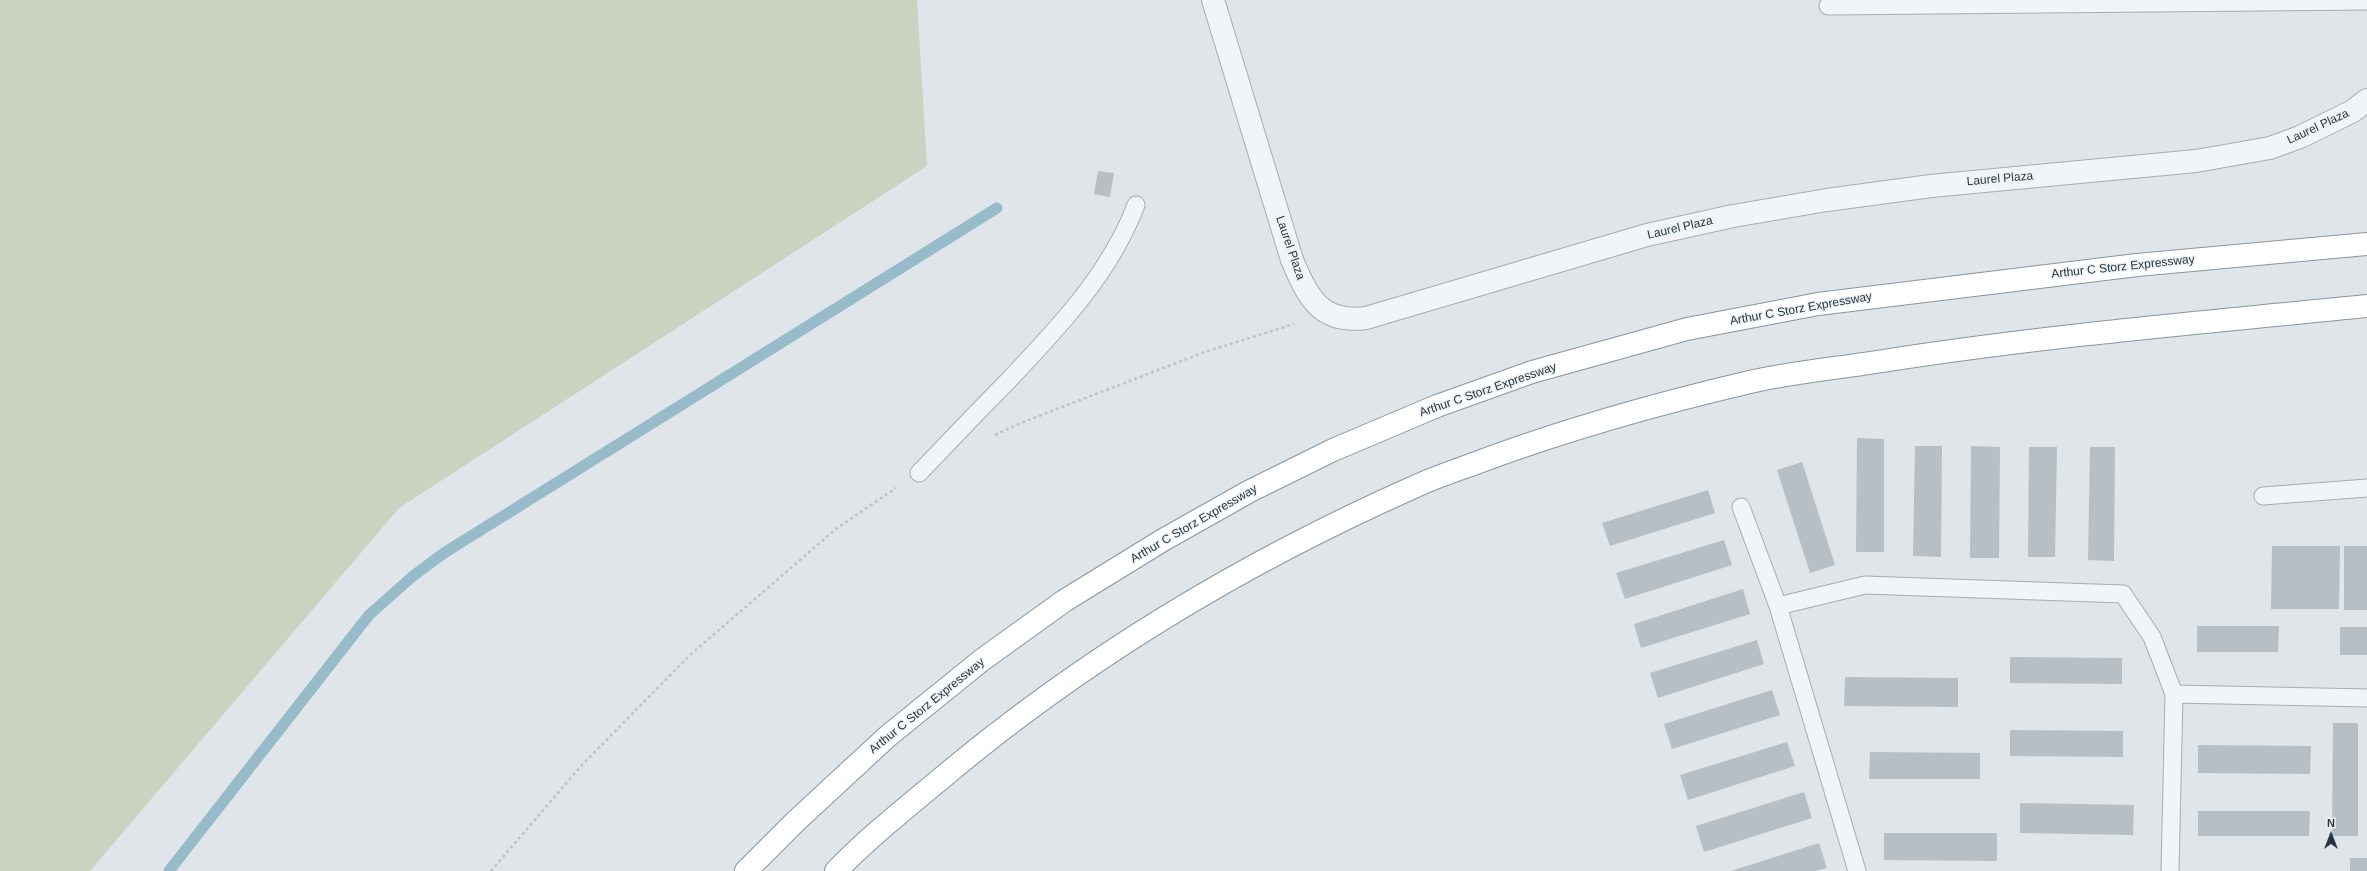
<!DOCTYPE html>
<style>
body{margin:0}
#map{position:relative;width:2367px;height:871px;overflow:hidden;background:#dfe5e9;font-family:Arial,sans-serif}
canvas{display:block}
.north{position:absolute;left:2311px;top:815px;width:40px;height:40px;-webkit-text-stroke:3px #eef3f6;paint-order:stroke;rotate:0deg;font-size:11px;font-weight:700;line-height:16px;text-align:center;color:#273640}
.north::after{content:'';display:block;margin:auto;width:14px;height:18px;background:#273640;clip-path:polygon(50% 0,100% 100%,50% 72%,0 100%)}
</style>
<div id="map">
<canvas width="2367" height="871"></canvas>
<div class="north">N</div>
</div>
<script>
const ctx = document.querySelector('canvas').getContext('2d');
ctx.lineJoin = 'round';
function fill(path, color) { ctx.fillStyle = color; ctx.fill(path, 'evenodd'); }
function trace(path, color, width, dash) { ctx.strokeStyle = color; ctx.lineWidth = width; ctx.lineCap = dash ? 'butt' : 'round'; ctx.setLineDash(dash || []); ctx.stroke(path); }
function label(font, color, halo, rows, align = 'center') {
  ctx.font = font + ' Arial,sans-serif'; ctx.lineWidth = 3; ctx.setLineDash([]); ctx.textBaseline = 'middle'; ctx.strokeStyle = halo; ctx.fillStyle = color; for (const [text, x, y, turn = 0] of rows) {
    ctx.save(); ctx.translate(x, y); ctx.rotate((+turn || 0) * Math.PI / 180); ctx.textAlign = isNaN(turn) ? turn : align; if (halo) ctx.strokeText(text, 0, 0); ctx.fillText(text, 0, 0); ctx.restore();
  }
}
const green = new Path2D(`
 M0,0H917L927,166L399,508L90,871H0Z`);
const stream = new Path2D(`
 M169,871L369,615L413,576L444,553L997,208`);
const building = new Path2D(`
 M1098,171L1114,173L1110,197L1094,194Z
 M1857,438L1884,439V552H1856Z
 M1915,446H1942L1941,557L1913,556Z
 M1971,446L2000,447L1999,558H1970Z
 M2029,447H2057L2055,557H2028Z
 M2090,447H2115L2114,561L2088,560Z
 M1802,462L1835,565L1810,573L1777,470Z
 M1708,490L1715,513L1610,546L1602,523Z
 M1724,540L1732,565L1625,599L1616,573Z
 M2272,546H2340L2339,609H2271Z
 M2344,546H2367V610H2344Z
 M1743,589L1750,614L1641,648L1634,624Z
 M2197,626H2279L2278,652H2197Z
 M2340,627H2367V655H2340Z
 M1757,640L1764,664L1658,698L1650,673Z
 M2010,657L2122,658V684L2010,683Z
 M1845,677L1958,678V707L1844,706Z
 M1772,690L1780,715L1672,749L1664,724Z
 M2333,723H2358V836H2332Z
 M2010,730L2123,731V757L2010,756Z
 M1787,742L1795,766L1688,800L1680,775Z
 M2198,745L2311,746L2310,774L2198,773Z
 M1870,752L1980,753V779H1869Z
 M1804,792L1812,818L1704,852L1696,826Z
 M2020,803L2134,805L2133,835L2020,833Z
 M2198,811H2310L2309,836H2198Z
 M1884,833H1997V861L1884,860Z
 M1819,843L1827,868L1816,871H1731Z
 M2350,858H2367V871H2350Z`);
const path = new Path2D(`
 M995,435L1021,423L1202,353L1294,324
 M491,871L581,766L690,655L836,529L896,488`);
const service = new Path2D(`
 M1828,6L2367,1
 M919,473C949,442 978,411 1008,381C1058,328 1110,274 1136,205
 M2263,496L2367,488
 M1741,507L1778,606
 M2174,694L2367,698
 M1857,871L1778,606L1865,585L2123,594L2152,637L2174,694L2170,871`);
const minor = new Path2D(`
 M1213,0L1292,260C1308,297 1320,324 1366,318L1647,235L1733,216L1827,200L1931,186L2196,161L2270,148L2300,137L2353,111L2367,100`);
const motorway = new Path2D(`
 M746,871L796,821L888,736L982,660L1064,601L1163,540L1250,491L1333,450L1437,406L1532,372L1687,329L1818,304L2137,265L2367,244
 M836,871C869,837 907,807 943,777C1085,658 1245,562 1414,487C1437,476 1461,469 1484,460C1571,428 1660,403 1750,382C1794,372 1839,368 1883,361C2043,336 2206,322 2367,306`);
const streetNames = [
 ["Laurel Plaza",2318,127,-25],
 ["Laurel Plaza",2000,179,-5],
 ["Laurel Plaza",1680,228,-13],
 ["Laurel Plaza",1290,248,71],
 ["Arthur C Storz Expressway",2123,267,-6],
 ["Arthur C Storz Expressway",1801,309,-10],
 ["Arthur C Storz Expressway",1488,390,-19],
 ["Arthur C Storz Expressway",1194,524,-30],
 ["Arthur C Storz Expressway",927,706,-39]
];
fill(green, '#c9d3c0');
trace(stream, '#98bbca', 11);
fill(building, '#b6bfc6');
trace(service, '#a4adb3', 19);
trace(minor, '#a4adb3', 24);
trace(motorway, '#8696a0', 24);
trace(path, '#bdc3c7', 2.5, [3, 3]);
trace(service, '#f2f5f7', 17);
trace(minor, '#f2f5f7', 22);
trace(motorway, '#fff', 22);
label('12px', '#273640', '#eef3f6', streetNames);
</script>
